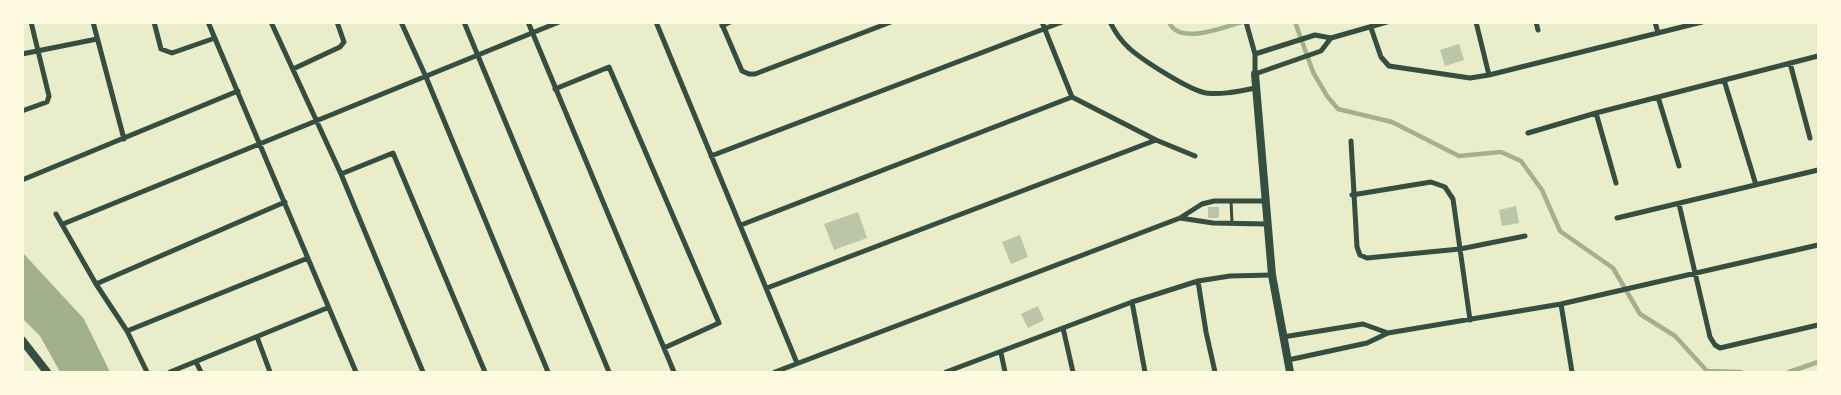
<!DOCTYPE html>
<style>
body{margin:0}
#map{position:relative;width:1841px;height:395px;overflow:hidden;background:#e9edc9;font-family:"DM Sans",sans-serif}
canvas{display:block}
.frame{position:absolute;inset:0;border:24px solid #fefae0;pointer-events:none}
</style>
<div id="map">
<canvas width="1841" height="395"></canvas>
<div class="frame"></div>
</div>
<script>
const ctx = document.querySelector('canvas').getContext('2d');
ctx.lineJoin = 'round';
function fill(path, color) { ctx.fillStyle = color; ctx.fill(path, 'evenodd'); }
function trace(path, color, width, dash) { ctx.strokeStyle = color; ctx.lineWidth = width; ctx.lineCap = dash ? 'butt' : 'round'; ctx.setLineDash(dash || []); ctx.stroke(path); }
const water = new Path2D(`
 M23,253L84,319L110,372H60L40,336L23,319Z`);
const stream = new Path2D(`
 M1169,22C1179,46 1224,27 1242,22
 M1295,22L1313,72L1327,96L1338,109L1392,122L1459,156L1501,152L1521,161L1542,190L1560,231L1613,268L1640,314L1675,336L1707,371L1741,372
 M1789,372L1818,362`);
const building = new Path2D(`
 M1459,44L1464,60L1445,66L1440,50Z
 M1516,206L1519,223L1502,226L1499,210Z
 M1208,207H1219V218H1208Z
 M858,212L867,238L834,250L824,224Z
 M1020,235L1028,257L1011,264L1002,242Z
 M1038,306L1044,320L1028,328L1021,314Z`);
const service = new Path2D(`
 M1231,201L1232,223`);
const minor = new Path2D(`
 M93,22L124,139
 M154,22L161,49L172,53L215,38
 M208,22L356,372
 M271,22L341,174L423,372
 M401,22L426,77L548,372
 M464,22L609,372
 M528,22L674,372
 M656,22L797,363
 M721,22L742,71L749,74H755L891,22
 M1042,22L1072,97L1156,140L1195,156
 M1110,22C1115,32 1121,41 1129,48C1142,60 1189,90 1206,93C1223,95 1239,91 1256,88
 M1246,22L1255,54V74L1321,51L1331,38
 M1476,22L1489,75
 M1536,22L1538,30
 M1655,22L1658,33
 M722,26L730,22
 M1371,28L1381,57L1389,66L1470,78L1489,75L1702,22
 M22,54L97,39
 M1255,54L1315,35L1331,38L1387,22
 M1790,63L1810,138
 M293,69L340,47L344,42L337,22
 M1724,80L1756,185
 M555,89L609,67L719,323L664,348
 M1658,97L1679,166
 M22,111L47,102L49,96L31,22
 M1596,113L1616,183
 M1528,133L1596,113L1818,56
 M1351,141L1357,247L1360,255L1367,258L1460,249L1525,236
 M711,156L1062,22
 M341,174L393,153L485,372
 M22,180L238,91
 M1352,195L1431,182L1445,187L1453,199L1470,320
 M1679,204L1710,337L1715,345L1720,348L1818,325
 M56,214L96,284L127,331L147,372
 M1180,218L1213,223L1267,224
 M1617,218L1818,170
 M63,224L559,22
 M741,225L1072,97
 M1198,281L1206,332L1215,372
 M96,284L285,202
 M767,288L1156,140
 M1132,302L1145,372
 M1561,304L1572,372
 M1063,328L1073,372
 M127,331L308,258
 M257,337L270,372
 M1283,337L1363,324L1388,333
 M1001,353L1005,372
 M1288,360L1367,343L1388,333L1561,304L1818,245
 M196,362L201,372
 M170,372L327,308
 M775,372L1180,218L1202,204L1214,201H1265
 M946,372L1132,302L1198,281L1230,276L1272,275`);
const tertiary = new Path2D(`
 M1255,74L1272,275L1290,372
 M22,340L47,372`);
fill(water, '#a3b18a');
trace(stream, '#a3b18a', 4.5);
fill(building, '#bcc5a7');
trace(service, '#344e41', 3);
trace(minor, '#344e41', 5);
trace(tertiary, '#344e41', 8);
</script>
